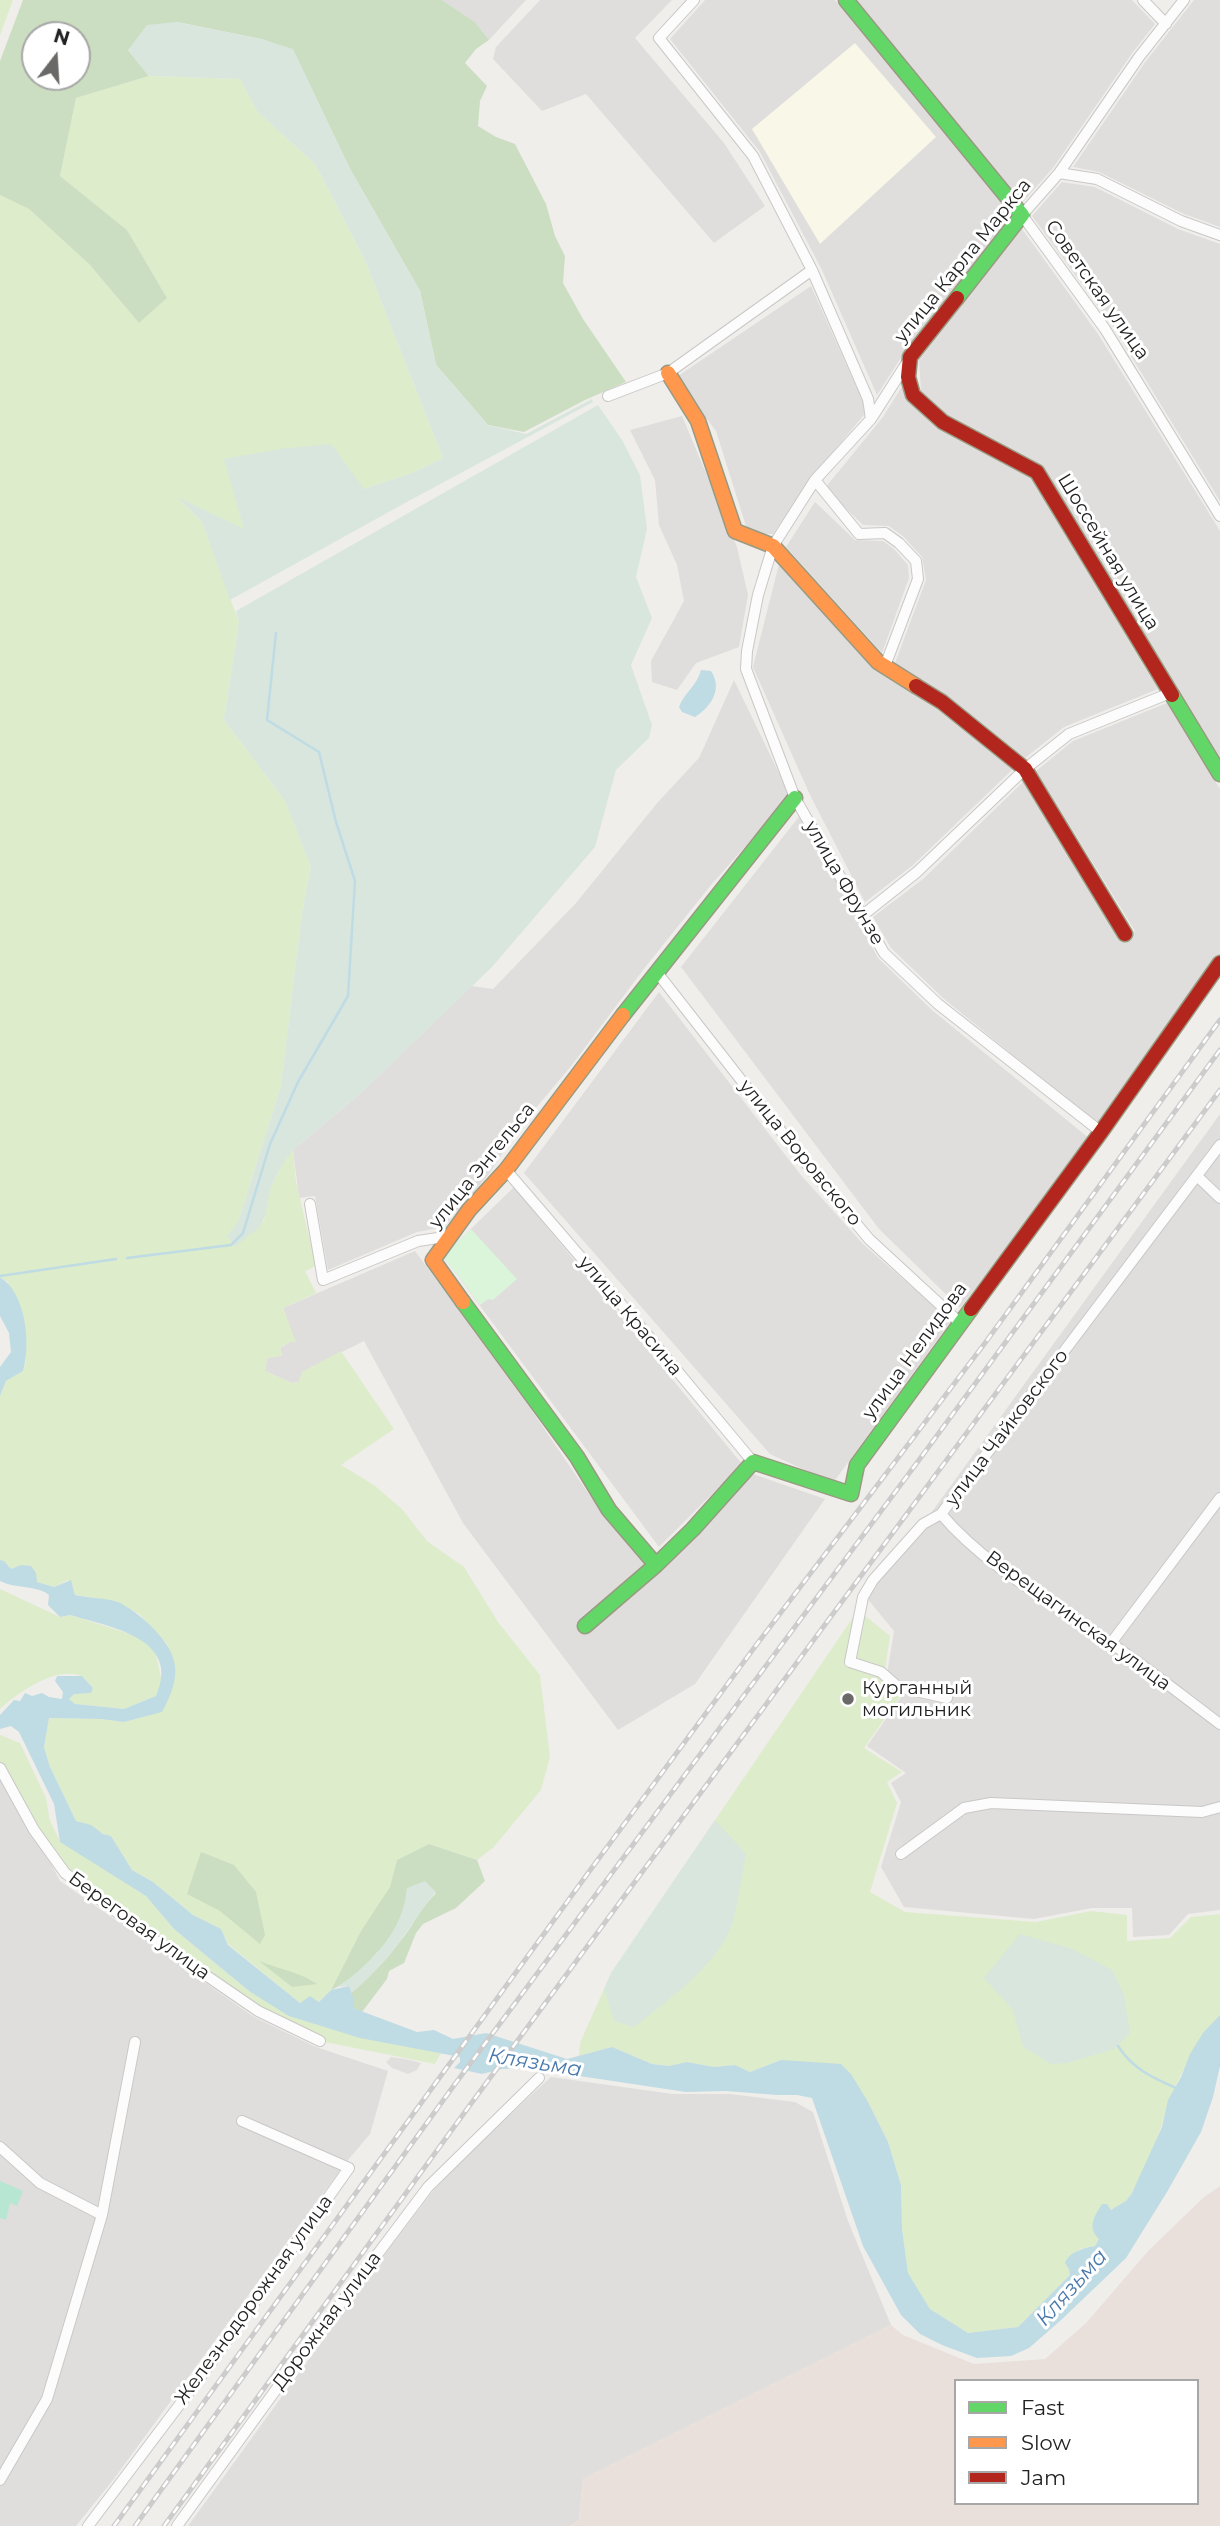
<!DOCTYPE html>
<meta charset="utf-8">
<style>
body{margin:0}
#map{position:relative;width:1220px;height:2526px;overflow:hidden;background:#f0eeeb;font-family:Montserrat,sans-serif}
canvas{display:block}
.legend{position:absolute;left:954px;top:2379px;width:245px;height:126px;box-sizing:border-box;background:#fff;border:2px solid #a7a7a7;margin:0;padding:9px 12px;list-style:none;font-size:21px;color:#222}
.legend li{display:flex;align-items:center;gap:14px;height:35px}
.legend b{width:35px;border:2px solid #a7a7a7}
.north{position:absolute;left:21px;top:21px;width:70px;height:70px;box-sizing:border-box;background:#fff;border:2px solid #a7a7a7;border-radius:50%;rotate:17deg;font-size:19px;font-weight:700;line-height:28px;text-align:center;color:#222}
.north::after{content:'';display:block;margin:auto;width:24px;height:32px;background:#6a6968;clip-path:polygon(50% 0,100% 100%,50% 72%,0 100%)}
</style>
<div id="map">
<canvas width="1220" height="2526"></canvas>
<ul class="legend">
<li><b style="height:9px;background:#63d668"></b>Fast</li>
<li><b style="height:9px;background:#ff974d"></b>Slow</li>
<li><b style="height:9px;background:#b3261e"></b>Jam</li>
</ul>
<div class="north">N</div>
</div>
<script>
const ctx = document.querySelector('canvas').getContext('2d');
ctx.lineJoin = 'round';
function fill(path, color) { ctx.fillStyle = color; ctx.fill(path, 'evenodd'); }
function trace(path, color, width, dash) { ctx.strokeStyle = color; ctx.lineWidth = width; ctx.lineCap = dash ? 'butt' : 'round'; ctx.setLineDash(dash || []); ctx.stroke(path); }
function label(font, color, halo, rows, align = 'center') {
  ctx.font = font + ' Montserrat,sans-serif'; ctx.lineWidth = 6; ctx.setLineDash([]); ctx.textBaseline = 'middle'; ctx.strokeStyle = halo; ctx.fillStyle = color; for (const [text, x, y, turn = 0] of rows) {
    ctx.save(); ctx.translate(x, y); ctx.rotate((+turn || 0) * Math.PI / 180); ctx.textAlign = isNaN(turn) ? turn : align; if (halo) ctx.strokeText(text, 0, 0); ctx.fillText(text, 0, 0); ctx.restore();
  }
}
const residential = new Path2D(`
 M442,0H526L489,40L475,22Z
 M540,0H672L635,38L724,143L765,206L714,243L586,94L542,111L493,59L496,47Z
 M705,0H835L1012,215L904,353L877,395L822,270L760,152L670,39Z
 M857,0H1132L1155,24L1133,52L1053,168L1022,203Z
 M1194,0H1220V227L1184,214L1099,172L1073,167L1146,61Z
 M1062,182L1095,187L1178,229L1220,244V501L1112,325L1032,216Z
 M1022,229L1098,334L1220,531V758L1042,466L948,415L921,391L919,360Z
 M811,286L867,411L807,484L773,534H754L746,526L716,431L681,385L678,376Z
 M904,383L905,397L939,428L1031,478L1158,689L1064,727L1025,758L947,696L895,663L926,580L922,557L904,537L889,526L863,525L825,488L883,417Z
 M682,416L737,547L748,595L739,647L696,663L677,690L652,682L651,661L684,601L677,565L659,525L655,480L630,430Z
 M815,502L855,540L883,541L894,549L908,565L909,578L882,653L786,547Z
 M779,564L873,668L937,709L1013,769L912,866L865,902L810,795L753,667Z
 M734,680L790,796L711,885L643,970L572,1065L519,1128L489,1174L444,1227L417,1232L328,1270L315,1196L299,1198L293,1150L361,1093L471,986L493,989L576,903L658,802L699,758Z
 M1167,703L1220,789V955L1100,1126L943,998L891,948L873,917L923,879L1023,782L1118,938L1126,942L1135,931L1036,771L1073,741Z
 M801,814L878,958L932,1010L1090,1139L960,1308L879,1229L681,967Z
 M659,992L800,1174L863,1244L951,1321L833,1483L770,1454L524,1173Z
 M1220,1114V1910L1188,1914L1169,1935L1133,1937L1132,1908H1092L1034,1919L904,1907L881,1867L901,1802L891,1783L906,1773L867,1746L904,1693L887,1674L894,1631L866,1597L923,1524Z
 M514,1187L742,1464L659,1547L443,1256Z
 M415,1251L530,1408L603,1515L657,1575L753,1474L825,1499L695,1684L618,1730L463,1523L364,1341L302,1372L299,1382L292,1383L265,1371L267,1358L282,1355L280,1348L290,1342H295L283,1308Z
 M0,1777L36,1834L60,1881L254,2017L316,2047L388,2071L370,2134L343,2166L113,2480L76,2526H0Z
 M551,2077L673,2094H730L795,2102L813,2112L848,2221L891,2325L583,2479L579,2520L570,2526H188L391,2246L433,2191L467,2154Z`);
const education = new Path2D(`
 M855,43L936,137L820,244L752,129Z`);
const military = new Path2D(`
 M1220,2186V2526H570L579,2520L583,2479L891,2325L903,2335L974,2364L1045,2359L1086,2323L1149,2250L1204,2197ZM956,2381H1197V2503H956Z`);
const grass = new Path2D(`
 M0,0H13L0,35Z
 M149,76L240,79L257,111L315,164L364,258L443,458L412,473L364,489L225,459L245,530L179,499L202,522L239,622L224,720L285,801L311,867L302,913L281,1086L238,1222L243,1239L264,1221L269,1191L285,1158L293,1150L296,1182L316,1266L305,1271L316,1293L283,1308L296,1342H290L280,1348L282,1356L267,1358L265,1371L292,1383L299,1382L302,1372L341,1351L394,1429L341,1465L374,1485L402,1509L427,1541L464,1567L498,1622L540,1675L550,1757L541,1790L493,1848L477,1860L429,1844L397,1860L391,1887L361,1931L331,1990L319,2002L310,1997L300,2003L228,1944L221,1929L193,1915L153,1882L132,1870L111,1836C98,1833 90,1825 76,1821L50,1767L44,1747L49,1718L101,1719L124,1722L161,1712L167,1644L139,1614L115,1601L75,1595L72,1583L68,1580L54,1587L37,1582L21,1565L11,1569L4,1561L0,1560V1396L6,1381L23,1371L26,1361L8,1282L0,1277V195L29,209L89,264L139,323L167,298L127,230L60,176L76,98Z
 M0,1589L60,1617L70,1615L137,1636L155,1650L162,1683L156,1696L124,1709L75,1704L69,1699L74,1694L93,1688C90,1684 85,1678 81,1676C55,1666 18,1693 0,1709Z
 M858,1610L890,1636L884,1677L902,1694L864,1748L902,1772L887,1782L897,1803L870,1892L905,1912L1036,1922L1091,1911L1127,1915V1941L1170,1938L1191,1917L1220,1914V2015C1197,2039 1184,2068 1170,2098C1166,2106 1165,2116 1162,2124C1157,2141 1136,2191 1125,2202C1121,2206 1116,2208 1111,2210L1107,2204L1099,2239L1095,2246L1080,2249L1071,2257L1070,2275L1018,2327L968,2333L930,2309L908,2273L902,2229L901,2185L888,2142L868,2102L781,2060L750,2072L735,2065L714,2067L687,2062L669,2066L652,2064L612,2047L579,2056L580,2043L611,1973Z
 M0,1735L20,1743L46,1798L50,1821L60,1841L146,1896L174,1929L249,1991L387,2043L441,2053L435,2064L320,2041L258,2011L65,1873L0,1777Z`);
const forest = new Path2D(`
 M23,0H442L475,22L489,40L476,49L465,63L487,86L480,101L478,126L496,137L515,144L546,204L555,236L565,256L563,283L583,319L626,382L585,400L524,432L488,425L436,365L420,291L350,169L293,50L261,39L177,22L128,50L149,76L76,98L60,176L127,230L167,298L139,323L89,264L29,209L0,195V61ZM35,35H77V77H35Z
 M429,1844L477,1860L485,1881L456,1908L423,1924L416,1933L404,1963L389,1971L387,1979L362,2012L353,2008L351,1993C373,1975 394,1951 410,1928C418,1915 425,1904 436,1893L407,1889C406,1900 405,1910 400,1921C389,1943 354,1981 331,1990L361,1931L390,1887L397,1860Z
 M201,1852L234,1865L256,1892L265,1935L260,1944L220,1911L187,1894Z
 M259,1961C281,1970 298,1971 317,1984L292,1987Z`);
const wetland = new Path2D(`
 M177,22L261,39L293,49L350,169L420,291L436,365L488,425L526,434L592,399L593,402L405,503L230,600L202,522L177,497L244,529L224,459L280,449L331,444L364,489L412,473L443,458L364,258L315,164L257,111L240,79L149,76L128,50L147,25Z
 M598,405L622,440L640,475L647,529L636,577L652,618L631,665L652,725L649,738L616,770L595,847L492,967L361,1093L293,1150C283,1162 273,1179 269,1194C267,1202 267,1213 263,1221C257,1234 244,1236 236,1247L227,1236L238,1222L281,1086L302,913L311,867L285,801L224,720L239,622L236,611Z
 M715,1820L746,1854C742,1874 737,1913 730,1930C713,1968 666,2002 634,2027L614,2021L604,1989L611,1973Z
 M425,1881L436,1892C425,1904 419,1915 410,1927C394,1951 373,1975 351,1993L349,1986L337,1987C371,1965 404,1930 407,1888Z
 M1020,1934L1072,1949L1112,1970L1124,1995L1130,2033L1114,2049L1067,2063L1051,2064L1023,2047L1013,2010L984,1978Z`);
const park = new Path2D(`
 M471,1229L517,1279L493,1300L489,1299L480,1305L443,1256Z`);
const pitch = new Path2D(`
 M0,2181L23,2191L17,2206L10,2203L6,2220L0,2218Z`);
const parking = new Path2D(`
 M900,1835L904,1842L901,1854L889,1864L884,1863L892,1837Z
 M391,2057L405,2059L421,2063L417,2070L408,2074L392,2068L386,2062Z`);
const water = new Path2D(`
 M701,670L711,671C723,689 711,707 695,717L682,712L679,707C684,693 697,686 701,670Z
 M0,1277C26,1293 31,1344 23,1371L6,1381L0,1396V1367L11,1352L9,1333L0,1316Z
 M0,1560L4,1561L11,1569L21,1565L31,1566L36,1573L37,1582L54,1587L71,1580L75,1595C87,1598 108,1598 118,1602C139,1612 173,1642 175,1666C177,1682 169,1699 162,1712L124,1722L101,1719L49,1718L44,1747L50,1767L76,1821L91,1825L103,1834L111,1836L132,1870L153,1882L193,1915L221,1929L228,1945L300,2003L310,1996L319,2002L331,1990L349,1986L354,2000L353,2008L417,2032L434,2030L453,2039L486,2033L567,2059L612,2047L652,2064L669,2066L687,2062L714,2067L735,2065L750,2072L781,2060L841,2064L851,2074L868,2102L888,2142L901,2185L902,2229L908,2273L930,2309L968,2333L1018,2327L1070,2275L1069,2269L1065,2263C1069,2252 1084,2248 1095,2246L1099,2239C1087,2227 1094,2217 1102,2204H1107L1111,2210L1126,2201L1132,2193L1162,2127L1168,2100L1181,2077L1190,2054L1203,2033L1220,2015V2066L1213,2097L1201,2132L1167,2192L1126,2258L1060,2321L1029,2348L1011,2356L977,2358L942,2345L920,2334L901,2315L863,2246L812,2098L797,2095H777L726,2091L686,2092L526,2068L502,2069L482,2074L454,2068L460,2062V2057L360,2038L289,2016L249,1991L174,1929L146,1896L60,1842L54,1804L19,1732L11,1726L0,1729V1715L14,1700L20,1701L25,1693L32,1696L42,1693L49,1697L62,1699L63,1692L55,1681L57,1676H82L93,1688L91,1693L74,1694L69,1699L75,1704L124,1709L156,1696C182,1638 110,1627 70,1615L60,1617L48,1605L49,1595C37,1585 16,1589 0,1581Z`);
const stream = new Path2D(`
 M127,1258L231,1245L243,1233L270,1144L298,1082L348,996L355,881L336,822L319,752L267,720L276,633
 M0,1276L116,1259
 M1118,2046C1133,2069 1151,2077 1176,2088`);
const street = new Path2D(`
 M694,0L659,38L753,156L812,270L868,399L871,419
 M1143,0L1166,24
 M1184,0L1139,57L1059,173L1022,215L1105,329L1220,516
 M1059,173L1097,179L1181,221L1220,235
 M908,361L871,419L815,480L773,546L758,595L747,651L746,669L795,798L884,953L938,1004L1101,1132
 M608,396L668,373L812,270
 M815,480L859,534L885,533L899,543L916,561L918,579L885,666
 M863,915L917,872L1025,769L1069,734L1170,693
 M656,971L809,1167L869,1239L959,1322
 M506,1170L639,1325L753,1462
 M1197,1176L1220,1198
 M310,1204L323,1280L418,1241L451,1236
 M941,1514C988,1569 1054,1603 1112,1644C1149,1669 1184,1697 1220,1724
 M1111,1643L1220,1498
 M947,1698L898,1687L881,1672L850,1662L863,1597L873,1580L923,1524L941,1514L1220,1145
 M0,1768L34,1830L65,1873L143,1932L258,2011L320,2041
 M901,1854L964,1808L991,1803L1202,1812L1220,1807
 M0,2147L40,2183L102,2215
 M0,2480L47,2399L102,2215L135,2042
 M88,2526L214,2359L349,2168L242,2121
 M177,2526L283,2380L428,2187L539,2078`);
const fast = new Path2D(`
 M846,0L1022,215L957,298
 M1172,695L1220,774
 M623,1015L795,798
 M463,1302L577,1457L609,1510L656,1565
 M585,1626L656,1565L693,1529L753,1462L851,1494L857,1465L971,1309`);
const slow = new Path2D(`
 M668,373L698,421L735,531L773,546L878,662L916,686
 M463,1302L433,1260L469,1210L506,1170L623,1015`);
const jam = new Path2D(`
 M957,298L910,357L908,377L913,395L943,422L1037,472L1172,695
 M916,686L942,702L1025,769L1125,934
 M971,1309L1101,1132L1220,963`);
const rail = new Path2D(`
 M114,2526L591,1869L757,1644L985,1343L1220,1020
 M135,2526L455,2084L922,1456L1220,1050
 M164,2526L470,2105L1220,1090`);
const markers = [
 [848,1699,7,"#6a6968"]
];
const streetNames = [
 ["улица Карла Маркса",963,261,-51],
 ["Советская улица",1097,290,55],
 ["Шоссейная улица",1108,552,59],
 ["улица Фрунзе",844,883,60],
 ["улица Воровского",800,1153,51],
 ["улица Энгельса",482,1166,-51],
 ["улица Красина",630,1316,50],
 ["улица Нелидова",915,1351,-54],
 ["улица Чайковского",1007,1428,-53],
 ["Верещагинская улица",1078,1621,36],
 ["Береговая улица",139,1926,36],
 ["Железнодорожная улица",254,2300,-54],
 ["Дорожная улица",327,2321,-53]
];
const poiNames = [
 ["Курганный",862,1688],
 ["могильник",862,1710]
];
const waterNames = [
 ["Клязьма",535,2063,9],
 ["Клязьма",1072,2288,-48]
];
fill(residential, '#dfdedc');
fill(education, '#f8f7e8');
fill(military, '#eae0db');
fill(grass, '#ddeccb');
fill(forest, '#cbdec1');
fill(wetland, '#d9e6de');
fill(park, '#daf5da');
fill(pitch, '#b7e6d2');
fill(parking, '#e0dfde');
fill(water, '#bfdbe3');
trace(stream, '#bfdbe3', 2.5);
trace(street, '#c9c8c7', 12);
trace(fast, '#999a82', 17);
trace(slow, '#999a82', 17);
trace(jam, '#999a82', 17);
trace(street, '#fdfcfc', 10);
trace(fast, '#63d668', 14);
trace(slow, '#ff974d', 14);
trace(jam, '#b3261e', 14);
trace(rail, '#ccc', 5);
trace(rail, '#fff', 2.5, [8]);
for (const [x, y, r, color] of markers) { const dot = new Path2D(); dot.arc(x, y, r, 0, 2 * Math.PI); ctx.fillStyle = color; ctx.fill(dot); trace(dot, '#fff', 2.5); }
label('19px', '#222', '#fff', streetNames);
label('19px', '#222', '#fff', poiNames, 'left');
label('italic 21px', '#4a7aab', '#fff', waterNames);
</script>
